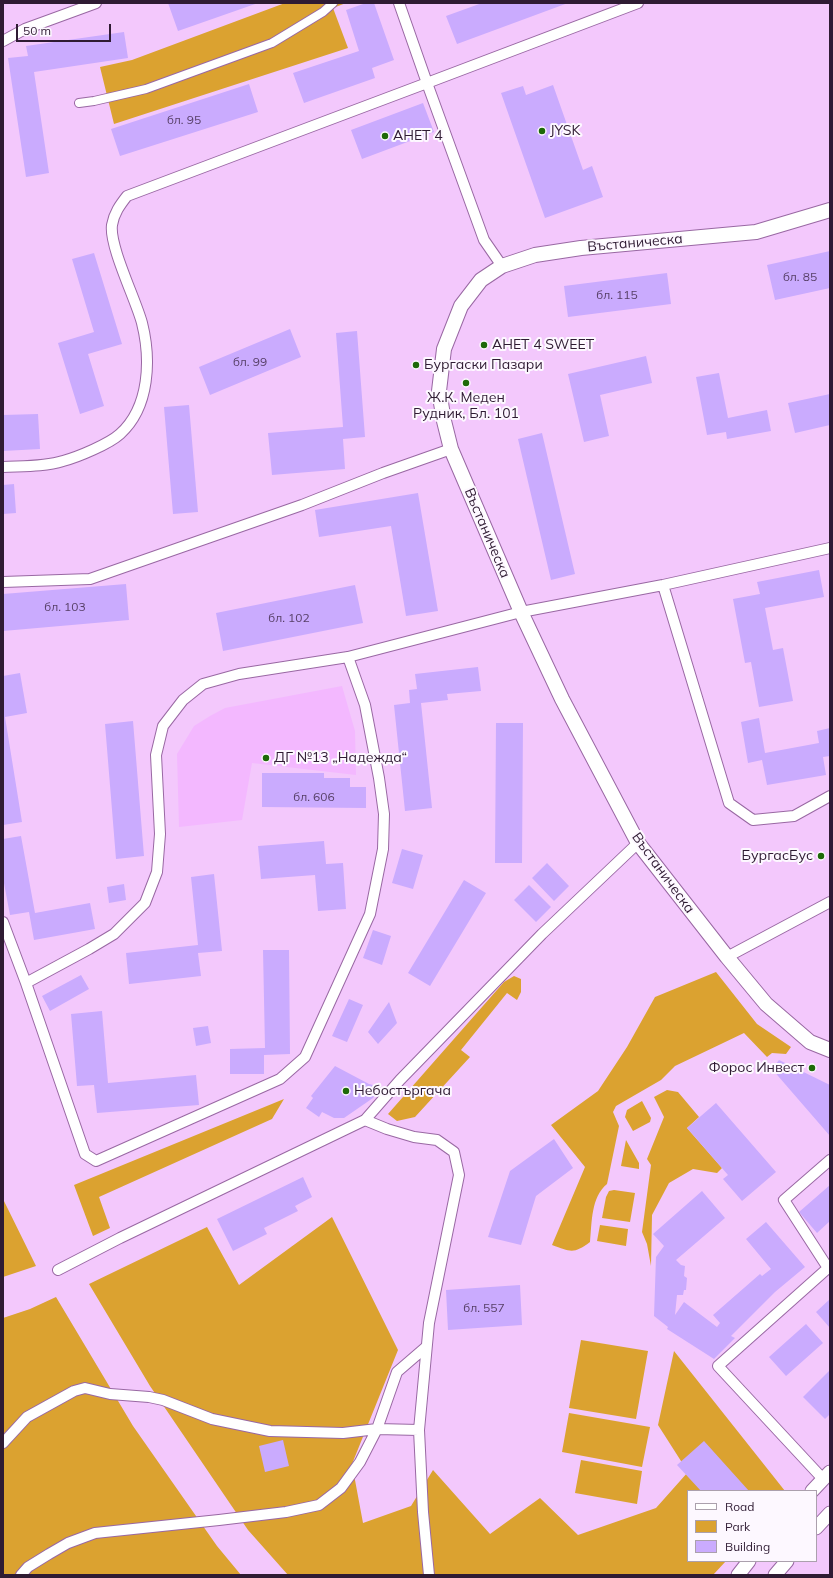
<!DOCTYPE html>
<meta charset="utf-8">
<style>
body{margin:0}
#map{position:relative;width:833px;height:1578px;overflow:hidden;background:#f3c8fc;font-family:Mulish,sans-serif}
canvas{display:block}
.frame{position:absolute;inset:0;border:4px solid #2f1b33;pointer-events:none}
.legend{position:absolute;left:687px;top:1490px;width:130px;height:72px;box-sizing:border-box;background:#fdf8ff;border:1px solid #aba0ad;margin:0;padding:5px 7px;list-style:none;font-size:12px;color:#2f1b33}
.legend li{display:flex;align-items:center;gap:8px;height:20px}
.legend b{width:20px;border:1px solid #aba0ad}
.scale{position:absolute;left:16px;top:24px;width:95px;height:18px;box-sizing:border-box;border:2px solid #2f1b33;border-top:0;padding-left:5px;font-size:12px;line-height:14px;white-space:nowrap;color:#2f1b33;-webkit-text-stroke:3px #fdf8ff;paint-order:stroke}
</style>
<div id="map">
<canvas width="833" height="1578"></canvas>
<div class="frame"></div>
<ul class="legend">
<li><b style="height:5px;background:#fff"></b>Road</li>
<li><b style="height:11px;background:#dba230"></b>Park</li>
<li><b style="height:11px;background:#caabfe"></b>Building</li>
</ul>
<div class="scale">50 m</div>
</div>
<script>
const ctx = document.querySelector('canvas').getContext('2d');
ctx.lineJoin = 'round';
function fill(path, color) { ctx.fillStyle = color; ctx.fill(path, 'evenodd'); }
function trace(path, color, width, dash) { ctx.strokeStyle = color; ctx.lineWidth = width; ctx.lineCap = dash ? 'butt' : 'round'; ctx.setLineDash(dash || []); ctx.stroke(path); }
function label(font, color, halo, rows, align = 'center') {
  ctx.font = font + ' Mulish,sans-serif'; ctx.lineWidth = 4; ctx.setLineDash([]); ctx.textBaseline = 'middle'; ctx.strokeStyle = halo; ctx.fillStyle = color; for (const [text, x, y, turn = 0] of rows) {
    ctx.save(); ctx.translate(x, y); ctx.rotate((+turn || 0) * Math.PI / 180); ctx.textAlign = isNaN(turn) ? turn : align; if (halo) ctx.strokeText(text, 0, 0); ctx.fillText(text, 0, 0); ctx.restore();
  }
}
const built = new Path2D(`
 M342,686L355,731L356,775L252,763L242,820L179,827L177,754L194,726L210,716L225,708Z`);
const green = new Path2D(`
 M285,3H346L333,8L348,48L114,124L100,67L132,60Z
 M716,972L757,1024L791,1047L786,1054L772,1053L767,1057L744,1033L675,1066L661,1080L616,1106L613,1112L619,1126L607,1184C591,1197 592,1222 590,1242C574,1254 571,1252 552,1245L585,1167L551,1125L598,1091L627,1047L655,997Z
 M514,976L521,979V992L517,1000L507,993L461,1050L470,1057L415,1117L397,1121L388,1114L504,982Z
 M667,1090L678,1092L699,1117L687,1128L722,1168L717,1173L693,1169L669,1183L652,1215L651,1266L647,1244L642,1232L651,1165L647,1159L664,1117L654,1097Z
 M284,1099L272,1119L99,1197L110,1228L93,1236L74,1185Z
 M642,1101L651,1118L650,1122L633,1131L625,1117L627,1110Z
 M626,1140L639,1163V1169L621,1166Z
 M614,1190L635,1193L630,1222L602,1218L606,1197L609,1191Z
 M3,1199L36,1266L3,1277Z
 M332,1217L398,1350L352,1464L363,1523L411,1506L433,1470L490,1534L540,1498L578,1535L656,1508L688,1472L658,1425L674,1351L785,1491H688V1561H726L713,1575H288L248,1530L150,1386L89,1284L207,1227L239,1285Z
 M600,1225L628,1229L626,1246L597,1241Z
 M56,1297L133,1426L217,1546L241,1575H3V1318L30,1309Z
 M581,1340L648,1351L636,1419L569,1408Z
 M569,1413L650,1427L642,1467L562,1452Z
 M581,1460L642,1471L637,1504L575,1493Z`);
const building = new Path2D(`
 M168,3H258L178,31Z
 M366,3H374L394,60L372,68L375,78L304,103L293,73L359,51L346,10Z
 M482,3H568L457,44L446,16Z
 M124,32L128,58L34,72L49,173L26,177L8,58L28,56L26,46Z
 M249,84L258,112L120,156L111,129Z
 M553,85L583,170L592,166L603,197L545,218L501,93L523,86L526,95Z
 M423,103L434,132L362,159L351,130Z
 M830,251V288L775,300L767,265Z
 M94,253L122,344L88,354L104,406L80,414L58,343L94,332L72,259Z
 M667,273L671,304L568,317L564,286Z
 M290,329L301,357L210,395L199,367Z
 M357,331L365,437L343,439L345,469L272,475L268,433L343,427L336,333Z
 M646,356L652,383L600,395L609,436L584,442L568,374Z
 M719,373L728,418L767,410L771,431L727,439L726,432L707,435L696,377Z
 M830,394V425L795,433L788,403Z
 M189,405L198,512L173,514L164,407Z
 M38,414L40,449L3,451V415Z
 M542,433L575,574L551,580L518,439Z
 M14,484L16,513L3,514V485Z
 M418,493L438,611L406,616L391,526L319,537L315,510Z
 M819,570L824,597L765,608L773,650L783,648L793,701L759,707L751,662L745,663L733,599L760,594L757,582Z
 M126,584L129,620L3,631V594Z
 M355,585L363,623L223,651L216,613Z
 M478,667L481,691L447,694L448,700L421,703L432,808L405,811L394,705L410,703L409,690L417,689L415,674Z
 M20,673L27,713L5,717L22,822L3,825V676Z
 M759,718L765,753L819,743L817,731L830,728V756L823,757L826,775L767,785L762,760L748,763L741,722Z
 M133,721L144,856L116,859L105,724Z
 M496,723H523L522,863H495Z
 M262,773H324V778H350V787H366V808L262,807Z
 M21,836L35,913L90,903L95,929L34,940L29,912L10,915L3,878V839Z
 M324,841L326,864L343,863L346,909L318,911L315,875L261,879L258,846Z
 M402,849L423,855L413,889L392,883Z
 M547,863L569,886L554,901L532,878Z
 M214,874L222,951L198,953L201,976L129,984L126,953L198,945L191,877Z
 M464,880L486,893L430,986L408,973Z
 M124,884L126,900L109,903L107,887Z
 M529,885L551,907L536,922L514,900Z
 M373,930L391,936L382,965L363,958Z
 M263,950H289L290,1054L264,1055V1074H230V1049L265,1048Z
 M81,975L89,989L50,1011L42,996Z
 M349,999L363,1005L347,1042L332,1036Z
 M389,1002L397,1023L378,1044L368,1032Z
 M102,1011L108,1083L196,1075L199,1105L97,1113L94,1085L77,1086L71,1014Z
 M208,1026L211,1043L196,1046L193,1028Z
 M779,1060L830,1085V1136L772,1069Z
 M335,1066L369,1084L381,1087L373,1098L344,1118H334L322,1112L319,1117L306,1108L313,1098L311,1096Z
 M716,1103L776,1172L742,1201L723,1179L728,1175L687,1128Z
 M554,1139L573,1168L536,1196L521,1245L488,1237L510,1171Z
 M303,1177L312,1197L295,1206L298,1211L264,1228L267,1234L233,1251L217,1219Z
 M830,1185V1221L817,1233L799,1212Z
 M702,1191L725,1218L676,1260L681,1265L685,1266L684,1276L687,1278L686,1290H684L683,1295H677L675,1315L684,1302L717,1327L720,1323L713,1315L760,1274L762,1276L771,1269L746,1239L766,1222L805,1267L775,1292L731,1336L735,1338L714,1359L667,1329L668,1327L654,1316L656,1257L664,1246L653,1234Z
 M520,1285L522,1325L448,1330L446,1290Z
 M830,1299V1328L816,1312Z
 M806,1324L823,1343L786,1376L769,1357Z
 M830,1370V1414L825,1419L803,1397Z
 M283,1440L289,1466L265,1472L259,1446Z
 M704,1441L749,1491H701L677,1465Z`);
const pedestrian = new Path2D(`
 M79,103L94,101L146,89L272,43L323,12L333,3`);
const minor = new Path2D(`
 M3,41L25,29L96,3
 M502,266L484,240L427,83L638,3
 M3,467C22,466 44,467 63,461C78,457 109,444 120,434C150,407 151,359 142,323C136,300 109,246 112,225C114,213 120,205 127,196L427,83L399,3
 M3,582L90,579L302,505L383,473L451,449
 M663,585L729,803L753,820L794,816L830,796
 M3,922L26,983L85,1154L96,1161L280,1079L305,1057L370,914L383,849L384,814L379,778L365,705L348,657
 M727,957L830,902
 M26,983L89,949L114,934L145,903L157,872L160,834L156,755L163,726L183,700L203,684L239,674L348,657L521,612L663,585L830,548
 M365,1120L387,1129L414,1137L437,1140L454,1152L459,1175L429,1323L419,1430L423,1512L429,1575
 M58,1270L120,1238L365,1120L400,1080L542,934L638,843
 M3,1443L27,1417L74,1391L85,1388L110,1394L149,1397L163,1400L212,1419L270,1431L343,1433L377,1429L419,1430
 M823,1479L718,1366L828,1268L784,1200L830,1160
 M21,1575L28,1567L49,1554L68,1543L95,1533L219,1520L286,1512L319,1505L341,1488L360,1462L377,1429L397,1372L426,1347`);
const tertiary = new Path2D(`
 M812,1491L830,1472
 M816,1528L830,1513
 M738,1575L749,1561
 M775,1575L787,1561`);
const secondary = new Path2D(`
 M830,210L756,232L581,248L535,255L502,266L481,280L461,306L444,349L439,391L444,421L451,449L521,612L562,699L638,843L727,957L766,1004L810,1042L830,1050`);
const markers = [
 [542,131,4,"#1d6907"],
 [385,136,4,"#1d6907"],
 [484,345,4,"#1d6907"],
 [416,365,4,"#1d6907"],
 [466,383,4,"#1d6907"],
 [266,758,4,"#1d6907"],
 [821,856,4,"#1d6907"],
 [812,1068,4,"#1d6907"],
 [346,1091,4,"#1d6907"]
];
const numberNames = [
 ["бл. 95",184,120],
 ["бл. 85",800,277],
 ["бл. 115",617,295],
 ["бл. 99",250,362],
 ["бл. 103",65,607],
 ["бл. 102",289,618],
 ["бл. 606",314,797],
 ["бл. 557",484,1308]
];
const poiNames = [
 ["JYSK",550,131],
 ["АНЕТ 4",393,136],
 ["АНЕТ 4 SWEET",492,345],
 ["Бургаски Пазари",424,365],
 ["Ж.К. Меден",466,398,"center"],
 ["Рудник, Бл. 101",466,414,"center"],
 ["ДГ №13 „Надежда“",274,758],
 ["БургасБус",813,856,"right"],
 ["Форос Инвест",804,1068,"right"],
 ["Небостъргача",354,1091]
];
const streetNames = [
 ["Въстаническа",635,243,-5],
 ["Въстаническа",487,533,67],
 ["Въстаническа",663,873,54]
];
fill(built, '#f3b8ff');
fill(green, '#dba230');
fill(building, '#caabfe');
trace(pedestrian, '#9968a3', 10);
trace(minor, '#9968a3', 12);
trace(tertiary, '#9968a3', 15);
trace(secondary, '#9968a3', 16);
trace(pedestrian, '#fff', 8);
trace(minor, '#fff', 10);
trace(tertiary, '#fff', 13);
trace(secondary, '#fff', 14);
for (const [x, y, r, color] of markers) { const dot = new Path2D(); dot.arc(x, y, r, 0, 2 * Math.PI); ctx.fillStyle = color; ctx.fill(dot); trace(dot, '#fdf8ff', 1.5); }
label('12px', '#563f66', null, numberNames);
label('14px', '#2f1b33', '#fdf8ff', poiNames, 'left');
label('14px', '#2f1b33', '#fdf8ff', streetNames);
</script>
